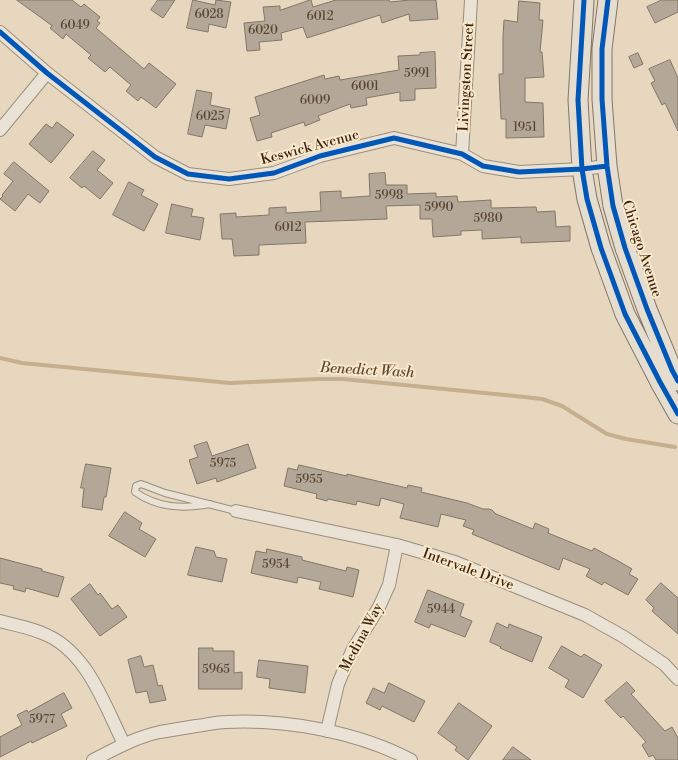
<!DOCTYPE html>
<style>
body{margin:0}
canvas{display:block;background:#e6d7be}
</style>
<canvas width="678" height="760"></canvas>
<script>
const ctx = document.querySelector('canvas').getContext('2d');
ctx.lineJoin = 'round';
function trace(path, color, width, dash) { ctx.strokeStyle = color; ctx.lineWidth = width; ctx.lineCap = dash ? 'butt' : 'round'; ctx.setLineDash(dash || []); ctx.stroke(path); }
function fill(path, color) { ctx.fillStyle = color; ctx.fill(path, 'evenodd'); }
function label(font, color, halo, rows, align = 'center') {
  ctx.font = font + ' "Libre Bodoni",serif'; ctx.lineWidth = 4; ctx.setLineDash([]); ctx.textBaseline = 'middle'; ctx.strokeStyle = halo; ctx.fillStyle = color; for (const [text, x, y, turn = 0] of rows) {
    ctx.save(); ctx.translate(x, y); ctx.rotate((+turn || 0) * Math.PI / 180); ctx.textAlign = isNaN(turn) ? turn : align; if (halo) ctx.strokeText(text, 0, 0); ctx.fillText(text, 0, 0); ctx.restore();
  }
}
const stream = new Path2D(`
 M0,358L22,363L230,383L318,379H343L515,396L542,399L562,406L607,434L626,439L675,447`);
const building = new Path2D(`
 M17,0H72L81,7L84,4L100,17L97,21L100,23L96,28L144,69L149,63L176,84L156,108L141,97L138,101L126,91L131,85L110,67L105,72L88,58L91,55L66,34L63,39L50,28L52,26Z
 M158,0H175L163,18L151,10Z
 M193,0L215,5L216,0L231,2L226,28L209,24L208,32L187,28Z
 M311,0L313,7L336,0H389L390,2L410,0H436L438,19L410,21L409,14L382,23L380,15L307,38L303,27L281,33L282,40L259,42L260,50L247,51L244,23L265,21L263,7L280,6V10Z
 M662,0H678V12L655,23L647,7Z
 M519,1L540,3L539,20H543L540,52H542L544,77L525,78V102L543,103L544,137L506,138V119H501L499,74H503V36L504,20L517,22Z
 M435,52L436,88L415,89V100L400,101V92L366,98L367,105L351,108L350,104L318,116L320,120L305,126L304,122L271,133L272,137L257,141L250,118L260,115L255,97L324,75L325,79L339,76L340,80L399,70L398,56L420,55V53Z
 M638,53L643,64L634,68L629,57Z
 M670,60L678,78V131L665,103L662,105L651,83L655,81L649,69Z
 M197,90L212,93L210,105L230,109L226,129L205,125L202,137L188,134Z
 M57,122L74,135L51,163L29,144L46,124L52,128Z
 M93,151L105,160L97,170L113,183L100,199L84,186L82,188L70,178Z
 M14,162L49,191L40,203L28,194L15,211L0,199L3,196L2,195L13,181L4,174Z
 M385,173L386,185H407V194L436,193V197L457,196L458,202L491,200V208L536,207L537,212L555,211L556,227L570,226V241L521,243V237L482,239V230L461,231V235L433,237L432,219H420V205L386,206L387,219L305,222L306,243L259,245V255L234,256L232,239H222L220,214L236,213V217L269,215V208L286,207V213L321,211L320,192L341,191V198L370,196L369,174Z
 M129,182L144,190L141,195L158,204L144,231L113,215Z
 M172,204L193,209L191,216L204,218L200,240L166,233Z
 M207,442L212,456L248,444L256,468L217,482L216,478L197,484L189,460L198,457L194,446Z
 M86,464L111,468L106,497H104L102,510L82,507L84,488H81Z
 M299,465L347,476V474L407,488L408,485L422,488L421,492L467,503L483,509H489L492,510L496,514L533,529L535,523L549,529L548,533L592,551L594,548L620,562L632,569L629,574L638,579L628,595L604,582L602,585L586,576L590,569L563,558L559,570L472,534L474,530L463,526L466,520L441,514L438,527L400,518L404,504L381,498L379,506L357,501L356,505L328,499L327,501L316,498L317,494L284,486L288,468L297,470Z
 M125,512L142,523L139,529L156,539L145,557L109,536Z
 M196,547L214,551L216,557L227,559L222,582L188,575Z
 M267,549L302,557V560L346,571L347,567L359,570L353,597L319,589L321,582L298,577L297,583L251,573L256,551L266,553Z
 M0,558L42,569V571L64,577L58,597L26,588L25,592L13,589L14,586L0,583Z
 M661,583L678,598V634L652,611L654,608L646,600Z
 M90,584L98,595L100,593L112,609L118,605L127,617L100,636L71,599Z
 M428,590L464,604L460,616L472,621L465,637L431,624L429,628L415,622Z
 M497,623L508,628L509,624L542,637L532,662L500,648L501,647L490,642Z
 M562,646L581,657L584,654L602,665L583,698L565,687L569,680L549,668Z
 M199,648H213V651H234V673L242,672V689H199Z
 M141,656L144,667L153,665L158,686L162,685L166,700L150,703L147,691L136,693L128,660Z
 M259,660L308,666L305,693L269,688L270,679L257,677Z
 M627,682L635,691L631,694L665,731L672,727L678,738V760H656L653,755L649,757L642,745L646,742L623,716L621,718L605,701Z
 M389,683L425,701L414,722L382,706L380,710L366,703L373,688L384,693Z
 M64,693L72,708L61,714L67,726L32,743L31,741L0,757V737L22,725L17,715L27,710L28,712Z
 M459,703L492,726L468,760L455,750L457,747L438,733Z
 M513,747L531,760H503Z`);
const lane = new Path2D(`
 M210,504C182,509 158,508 135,492L136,486L141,484L165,493L236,511`);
const street = new Path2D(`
 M0,32L47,73L155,157L188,174L229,179L274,173L320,156L394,138L462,154L483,166L519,172L582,169L607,166
 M0,130L47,73
 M462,154L471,0
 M236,511L397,545L455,562L585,615L624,637L664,664L678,679
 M0,621C14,625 28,627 42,633C87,650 104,704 124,744
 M327,731L338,684L352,651L379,607L389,585L397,545
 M93,760C115,749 136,737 160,732C172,730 184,728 196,726C206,725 216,722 226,722C286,719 358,732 411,760`);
const primary = new Path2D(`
 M584,0L578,100L582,169L587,199L601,248L625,314L660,382L678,414
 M608,0L602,49V99L607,166L613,206L625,248L647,309L672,370L678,381`);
const cycleway = new Path2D(`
 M584,0L578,100L582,169L587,199L601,248L625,314L660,382L678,414
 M608,0L602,49V99L607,166L613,206L625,248L647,309L672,370L678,381
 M0,32L47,73L155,157L188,174L229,179L274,173L320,156L394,138L462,154L483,166L519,172L582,169L607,166`);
const numberNames = [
 ["6028",209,15],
 ["6012",320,17],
 ["6049",75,26],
 ["6020",263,31],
 ["5991",417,74],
 ["6001",365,87],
 ["6009",315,101],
 ["6025",210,117],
 ["1951",525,128],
 ["5998",389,196],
 ["5990",439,208],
 ["5980",488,219],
 ["6012",288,228],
 ["5975",223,464],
 ["5955",309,480],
 ["5954",276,565],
 ["5944",441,610],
 ["5965",216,670],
 ["5977",42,720]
];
const streetNames = [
 ["Livingston Street",467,77,-87],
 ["Keswick Avenue",310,148,-15],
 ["Chicago Avenue",641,249,72],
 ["Intervale Drive",468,570,20],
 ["Medina Way",362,638,-62]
];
const waterNames = [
 ["Benedict Wash",367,371,3]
];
trace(stream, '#c5af8e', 4);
fill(building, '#b3a897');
trace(building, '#827668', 1);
trace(lane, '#9a8e7e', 8);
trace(street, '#9a8e7e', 14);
trace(primary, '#827668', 21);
trace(lane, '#e9e2d5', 6);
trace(street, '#e9e2d5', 12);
trace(primary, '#e5ddcf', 19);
trace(cycleway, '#0057b8', 5);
label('12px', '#5a4635', null, numberNames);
label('14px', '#3d2514', '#f9e8ca', streetNames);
label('italic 15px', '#624933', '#f9e8ca', waterNames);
</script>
